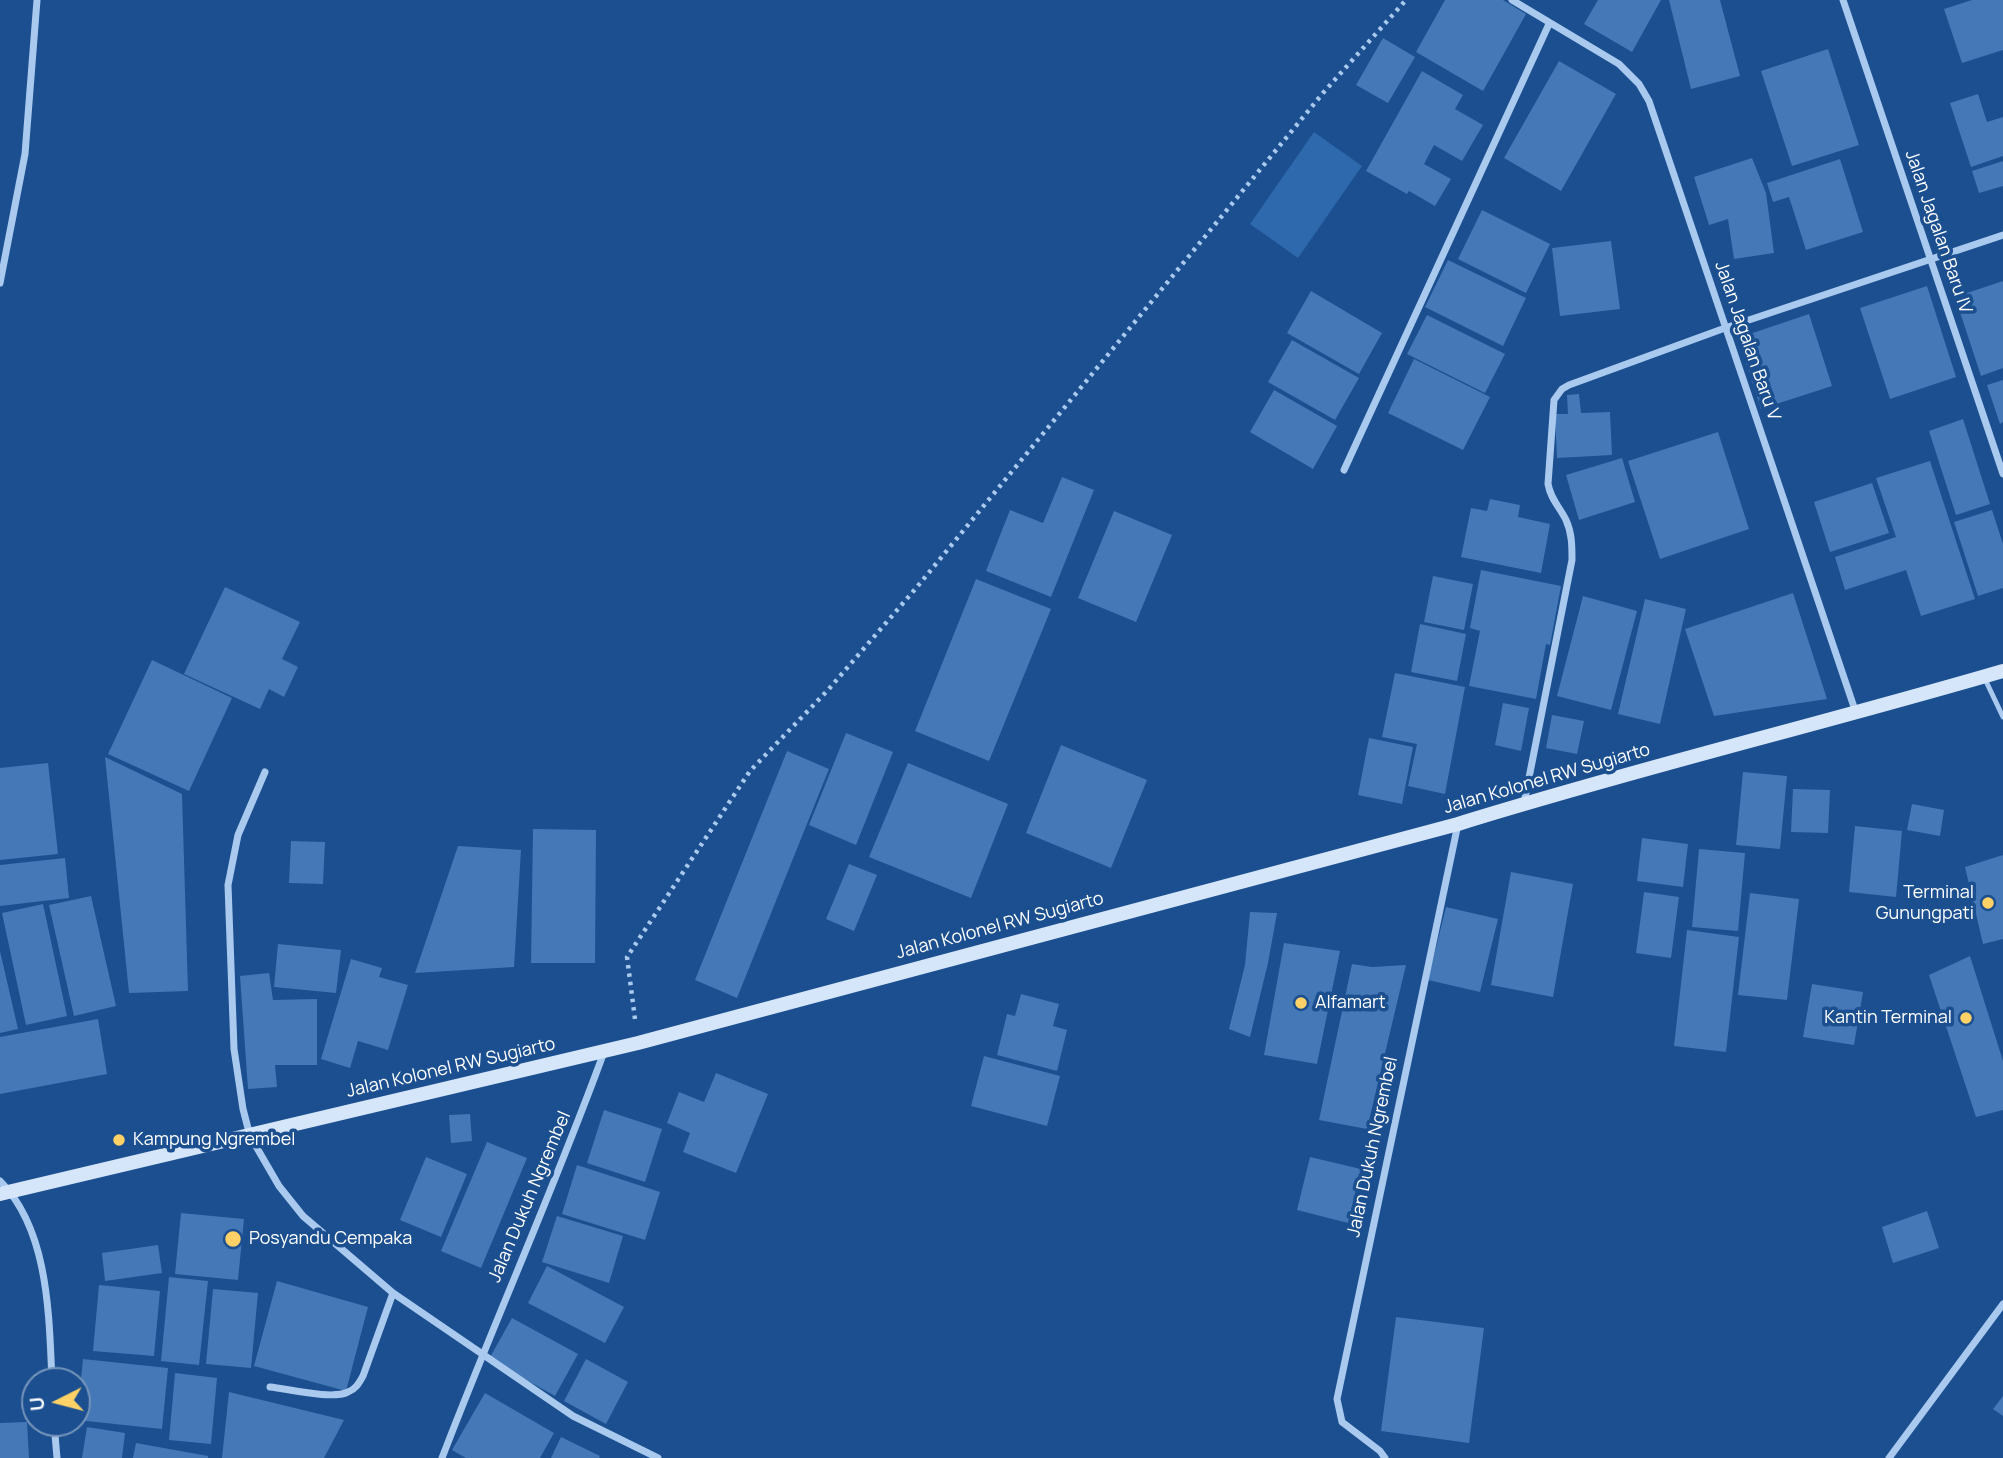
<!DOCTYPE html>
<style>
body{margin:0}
#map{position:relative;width:2003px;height:1458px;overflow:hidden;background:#1b4f8f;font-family:Manrope,sans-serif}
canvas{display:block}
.north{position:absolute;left:21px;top:1367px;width:70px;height:70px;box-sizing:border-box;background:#1b4f8f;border:2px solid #7695bc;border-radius:50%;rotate:264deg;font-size:19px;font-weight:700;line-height:28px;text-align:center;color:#fff}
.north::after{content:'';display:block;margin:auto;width:24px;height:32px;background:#ffd166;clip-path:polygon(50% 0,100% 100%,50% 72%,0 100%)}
</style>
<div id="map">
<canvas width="2003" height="1458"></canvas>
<div class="north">U</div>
</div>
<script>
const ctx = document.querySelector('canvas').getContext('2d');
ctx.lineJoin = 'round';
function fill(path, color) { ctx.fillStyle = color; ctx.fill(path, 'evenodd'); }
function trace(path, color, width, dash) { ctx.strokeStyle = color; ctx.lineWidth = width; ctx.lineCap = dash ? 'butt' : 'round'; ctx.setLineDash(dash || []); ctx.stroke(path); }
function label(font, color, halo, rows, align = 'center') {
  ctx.font = font + ' Manrope,sans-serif'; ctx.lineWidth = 7; ctx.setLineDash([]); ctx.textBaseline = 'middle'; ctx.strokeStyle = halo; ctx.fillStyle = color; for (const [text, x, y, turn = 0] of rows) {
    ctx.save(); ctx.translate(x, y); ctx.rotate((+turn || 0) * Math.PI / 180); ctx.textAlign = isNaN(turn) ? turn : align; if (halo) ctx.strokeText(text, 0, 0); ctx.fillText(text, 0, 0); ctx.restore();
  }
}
const green = new Path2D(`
 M1314,132L1362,166L1298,258L1250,224Z`);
const building = new Path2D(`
 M1445,0H1503L1526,14L1483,91L1416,52Z
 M1598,0H1661L1632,52L1584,24Z
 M1669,0H1720L1740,76L1691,89Z
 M1972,0H2003V50L1962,63L1944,9Z
 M1383,38L1415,57L1388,103L1356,85Z
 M1828,49L1859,145L1792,166L1761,71Z
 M1559,61L1616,94L1561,191L1504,158Z
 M1422,71L1463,95L1455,109L1483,125L1462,161L1434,145L1424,164L1451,179L1435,206L1409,191L1407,194L1366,171Z
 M1978,94L1987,122L2003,117V156L1971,167L1950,103Z
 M1752,158L1766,193L1774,253L1734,259L1728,219L1709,225L1694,177Z
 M1840,159L1863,232L1806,250L1789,197L1773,202L1767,183Z
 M2003,161V186L1979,193L1972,171Z
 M1482,210L1550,244L1526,293L1458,259Z
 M1611,241L1620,309L1560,316L1552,248Z
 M1448,260L1526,298L1503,346L1425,307Z
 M2003,281V368L1981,376L1955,297Z
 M1927,286L1956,377L1890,399L1860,308Z
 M1311,291L1382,333L1359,374L1287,333Z
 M1809,314L1832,386L1761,409L1738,338Z
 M1427,315L1505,354L1485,393L1407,354Z
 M1292,340L1359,378L1335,420L1268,382Z
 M1414,359L1490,397L1463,450L1388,413Z
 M2003,380V422L2000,424L1987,385Z
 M1274,390L1337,426L1313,469L1250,432Z
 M1579,394L1581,413L1610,412L1612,455L1557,458L1555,414H1568L1567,395Z
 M1963,419L1990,504L1956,515L1929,431Z
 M1718,432L1749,529L1660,559L1628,461Z
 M1622,458L1635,502L1579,520L1566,475Z
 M1930,461L1975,599L1921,616L1906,570L1845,590L1835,557L1896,537L1876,478Z
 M1062,477L1094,490L1051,597L986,571L1010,510L1043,523Z
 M1872,483L1889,533L1830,552L1814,502Z
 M1490,499L1520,505L1518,517L1550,524L1541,573L1461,557L1471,508L1487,511Z
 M1992,510L2003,544V588L1978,596L1954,522Z
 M1114,511L1172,535L1136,622L1078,598Z
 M1481,570L1561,586L1550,645L1546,644L1536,699L1469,686L1480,631L1470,628Z
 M1433,576L1473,584L1464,630L1424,622Z
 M976,579L1051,609L989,761L915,731Z
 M225,587L300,622L282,659L298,667L284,697L269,689L260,709L184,674Z
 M1793,593L1827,699L1714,716L1685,629Z
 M1583,596L1637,611L1611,710L1557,696Z
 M1645,599L1686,609L1660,724L1618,714Z
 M1420,624L1466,634L1457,681L1411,672Z
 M152,660L232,698L189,791L108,754Z
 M1395,673L1465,687L1445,794L1408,786L1417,744L1382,737Z
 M1503,703L1529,708L1521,751L1495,745Z
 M1552,715L1584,721L1577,754L1546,748Z
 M846,733L893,752L856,845L809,825Z
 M1369,738L1413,747L1402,804L1358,795Z
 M1061,745L1147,780L1111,868L1026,833Z
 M787,751L829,769L737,998L695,980Z
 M105,757L182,794L188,991L129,993Z
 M48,763L58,854L0,860V768Z
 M908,763L1008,804L971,898L869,857Z
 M1743,772L1787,776L1780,849L1736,845Z
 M1793,789L1830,790L1828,833L1791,832Z
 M1912,804L1944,810L1940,836L1907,830Z
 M1855,826L1902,831L1896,897L1849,892Z
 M533,829L596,830L595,963H531Z
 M1642,838L1688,844L1683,887L1637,881Z
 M291,841L325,842L323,884L289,883Z
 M458,846L521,850L514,967L415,973Z
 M1699,849L1745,853L1738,931L1692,927Z
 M2003,855V939L1983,944L1965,867Z
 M65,858L69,898L0,906V865Z
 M849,864L877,875L854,931L826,919Z
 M1511,872L1573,884L1553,997L1491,985Z
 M1644,892L1679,897L1671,958L1636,953Z
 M1750,893L1799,899L1787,1000L1738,995Z
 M91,896L116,1006L74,1016L49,905Z
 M43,904L67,1016L26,1025L2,913Z
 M1446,907L1498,919L1480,992L1428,980Z
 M1250,912L1277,913L1268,963L1250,1037L1229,1029L1245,965Z
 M1687,930L1739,937L1726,1052L1674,1046Z
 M1284,943L1340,951L1317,1064L1264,1055Z
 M278,944L341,950L336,993L274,987Z
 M0,951L18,1029L0,1033Z
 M1970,956L2003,1061V1110L1976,1117L1929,975Z
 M351,959L382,968L379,977L408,985L388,1050L358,1041L350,1068L321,1059Z
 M1352,964L1372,967L1406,965L1367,1129L1319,1120Z
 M269,973L273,1000L317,999V1065H275L277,1087L248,1089L240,976Z
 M1812,984L1863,992L1854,1045L1803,1037Z
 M1021,994L1059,1004L1053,1026L1067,1030L1057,1071L997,1055L1007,1014L1015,1016Z
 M98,1019L107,1074L0,1094V1037Z
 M984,1056L1060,1076L1047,1126L971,1106Z
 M716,1073L768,1094L736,1173L683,1152L690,1133L667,1123L679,1092L704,1102Z
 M604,1110L662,1129L645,1182L587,1163Z
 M470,1114L472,1141L451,1143L449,1115Z
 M487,1142L527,1158L481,1268L441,1251Z
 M426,1157L467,1174L441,1237L400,1220Z
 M1310,1157L1361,1169L1348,1223L1297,1210Z
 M577,1165L660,1192L645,1240L562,1214Z
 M1927,1211L1939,1248L1893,1263L1882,1227Z
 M181,1213L244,1219L238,1280L175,1274Z
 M557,1216L623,1236L609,1283L542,1262Z
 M158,1245L162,1273L105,1281L102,1253Z
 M547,1266L624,1307L605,1343L528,1303Z
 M169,1277L208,1281L199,1365L161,1361Z
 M277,1281L368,1307L346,1391L254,1366Z
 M99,1285L160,1291L154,1356L93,1351Z
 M213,1289L258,1293L251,1368L206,1364Z
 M1396,1317L1484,1328L1469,1443L1381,1431Z
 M512,1318L578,1354L555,1396L489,1359Z
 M83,1359L168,1368L162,1429L77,1420Z
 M586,1359L628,1382L606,1424L564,1401Z
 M175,1373L217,1378L211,1444L169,1440Z
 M229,1392L344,1420L324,1458H222Z
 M485,1393L554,1433L540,1458H466L452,1450Z
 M2003,1396V1416L1993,1409Z
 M27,1422L29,1458H0V1423Z
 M87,1427L125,1433L122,1458H82Z
 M561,1437L600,1456L599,1458H551Z
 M136,1443L208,1456V1458H133Z`);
const path = new Path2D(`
 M635,1019L627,957L750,771L828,690L917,587L1323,93L1406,0`);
const service = new Path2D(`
 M1984,677L2003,717`);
const minor = new Path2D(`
 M1512,0L1619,64L1639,84L1649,101L1856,713
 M1843,0L2003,474
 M0,283L25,154L37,0
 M1344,470L1549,24
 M265,772L238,835L228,885L234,1049L243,1109L250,1136L279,1186L303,1216L393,1293L573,1416L658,1458
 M1524,803L1572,560C1572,546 1572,533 1566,520C1559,506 1551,500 1548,484L1554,400L1562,389L1569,385L1725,328L2003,235
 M0,1181C49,1230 49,1316 52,1381
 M270,1387C289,1389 332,1400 348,1392C356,1389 359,1383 363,1376L393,1293
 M54,1423L57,1458
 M442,1458C494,1322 554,1189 604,1052
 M1385,1458L1380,1451L1342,1422L1337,1399L1458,824
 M1889,1458L2003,1304`);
const secondary = new Path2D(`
 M0,1194L638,1043L1458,824C1638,768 1822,724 2003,671`);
const markers = [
 [1988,903,7,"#ffd166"],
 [1301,1003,7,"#ffd166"],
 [1966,1018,7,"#ffd166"],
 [119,1140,7,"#ffd166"],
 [233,1239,9,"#ffd166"]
];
const streetNames = [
 ["Jalan Jagalan Baru IV",1938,232,71],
 ["Jalan Jagalan Baru V",1747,341,71],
 ["Jalan Kolonel RW Sugiarto",1547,779,-16],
 ["Jalan Kolonel RW Sugiarto",1000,926,-15],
 ["Jalan Kolonel RW Sugiarto",451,1068,-13],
 ["Jalan Dukuh Ngrembel",1373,1147,-78],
 ["Jalan Dukuh Ngrembel",530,1197,-67]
];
const poiNames = [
 ["Terminal",1974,893,"right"],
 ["Gunungpati",1974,914,"right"],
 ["Alfamart",1315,1003],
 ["Kantin Terminal",1952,1018,"right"],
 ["Kampung Ngrembel",133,1140],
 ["Posyandu Cempaka",249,1239]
];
fill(green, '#2e69ad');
fill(building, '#4478b7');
trace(path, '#a9c9ee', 4.5, [3.5, 5]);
trace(service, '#a9c9ee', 5);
trace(minor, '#a9c9ee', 7);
trace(secondary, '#d6e6fa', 14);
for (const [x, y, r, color] of markers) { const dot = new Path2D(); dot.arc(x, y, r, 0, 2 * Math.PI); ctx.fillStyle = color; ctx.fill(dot); trace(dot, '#1b4f8f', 2.5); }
label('18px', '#fff', '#1b4f8f', streetNames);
label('18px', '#fff', '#1b4f8f', poiNames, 'left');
</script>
